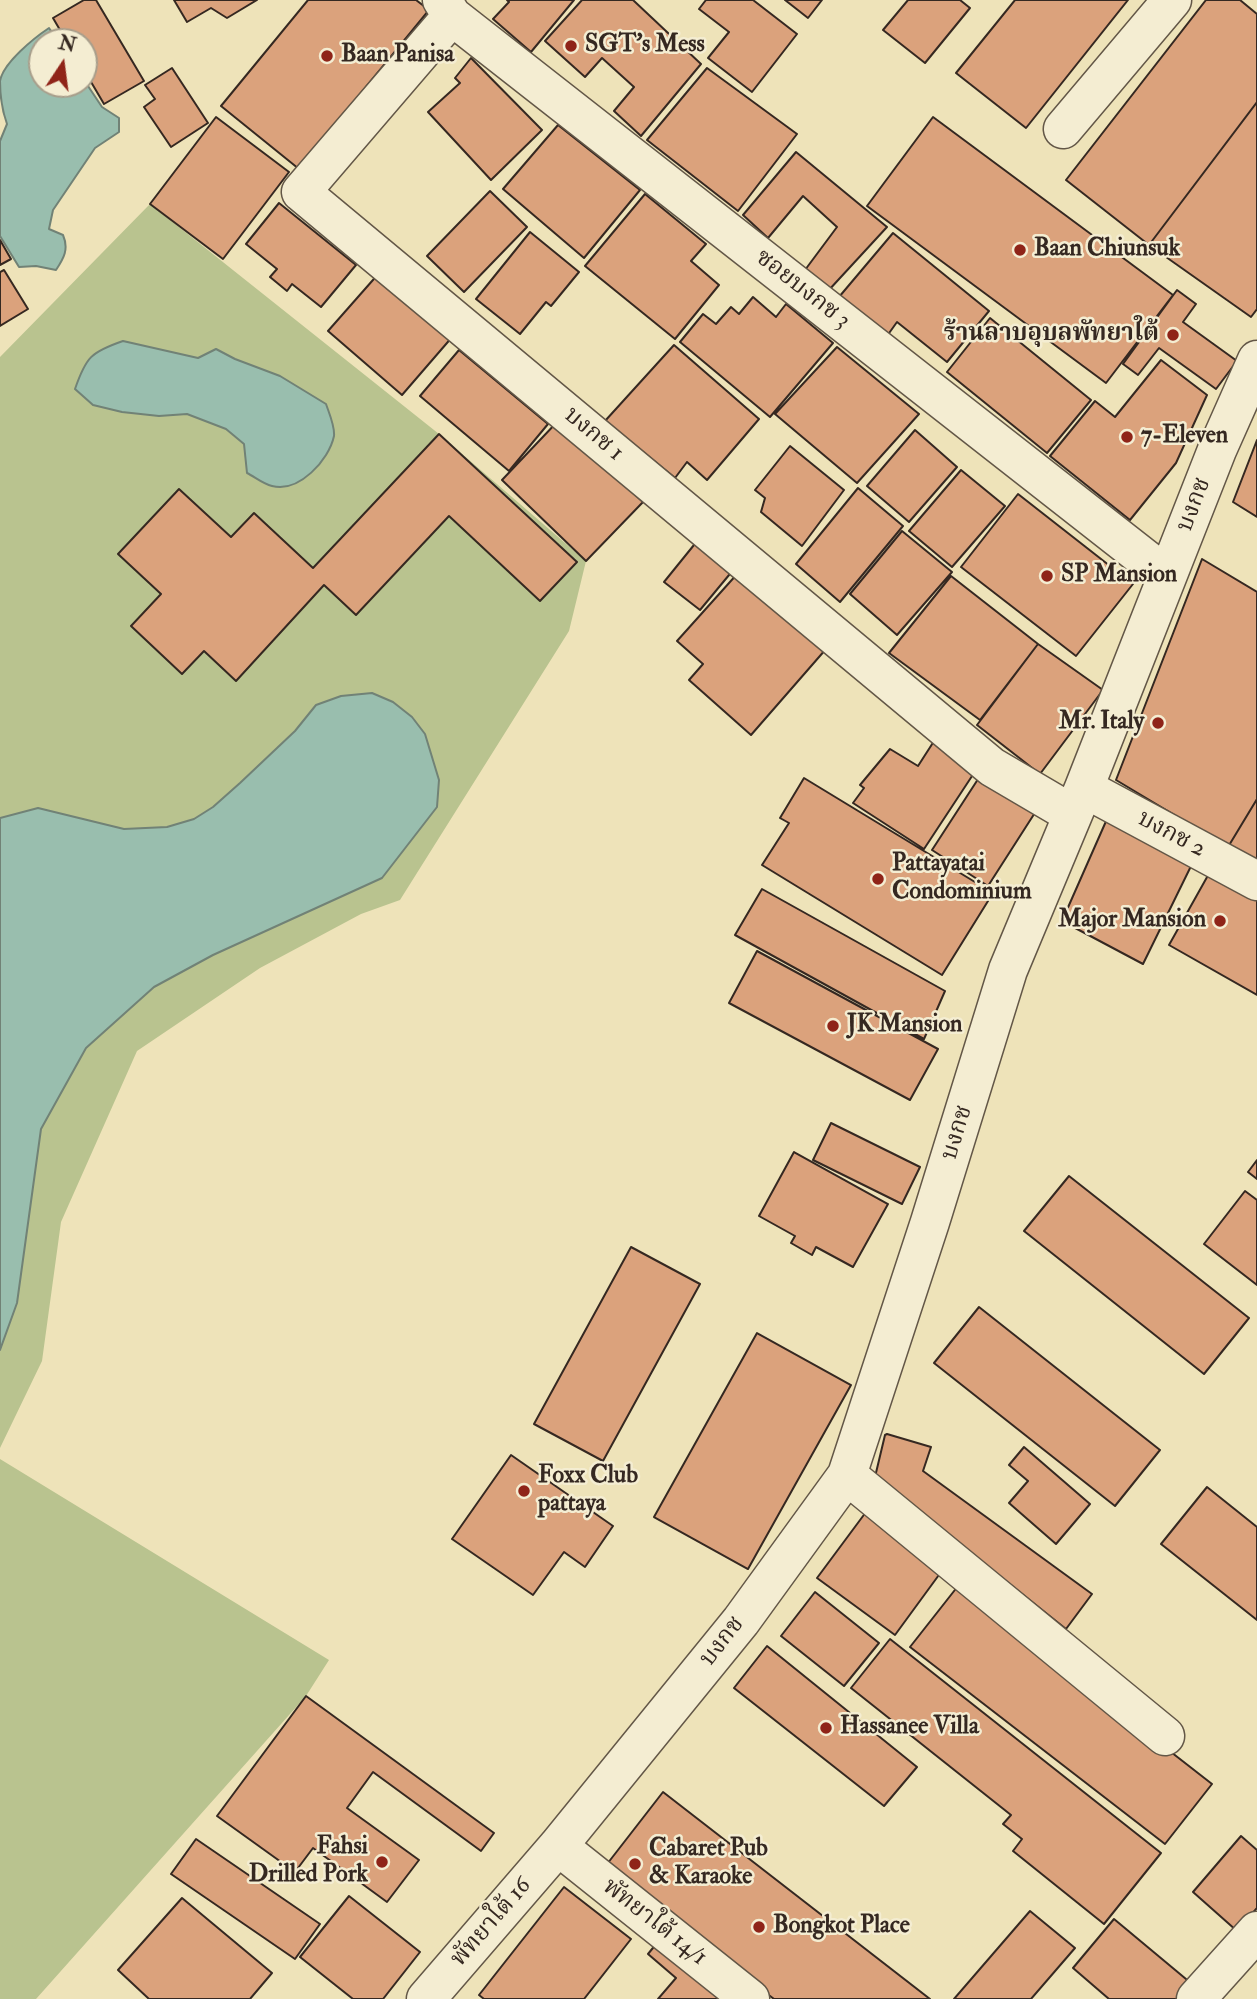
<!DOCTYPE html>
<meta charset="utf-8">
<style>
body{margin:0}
#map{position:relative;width:1257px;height:1999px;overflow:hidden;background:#eee3b9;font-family:"IM FELL Double Pica",serif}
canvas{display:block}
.north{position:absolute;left:28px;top:28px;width:70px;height:70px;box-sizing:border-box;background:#f4edd2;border:2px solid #a89e8b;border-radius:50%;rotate:13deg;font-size:19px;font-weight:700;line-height:28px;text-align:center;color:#352821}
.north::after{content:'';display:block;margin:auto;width:24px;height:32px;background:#8f2418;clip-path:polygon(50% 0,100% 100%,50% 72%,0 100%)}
</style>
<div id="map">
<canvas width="1257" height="1999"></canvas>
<div class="north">N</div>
</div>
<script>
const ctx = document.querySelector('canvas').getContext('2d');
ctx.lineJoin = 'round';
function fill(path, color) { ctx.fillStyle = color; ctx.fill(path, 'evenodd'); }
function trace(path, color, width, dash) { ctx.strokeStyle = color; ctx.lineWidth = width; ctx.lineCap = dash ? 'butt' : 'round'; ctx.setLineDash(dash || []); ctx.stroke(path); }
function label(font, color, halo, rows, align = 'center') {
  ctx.font = font + ' "IM FELL Double Pica","Noto Serif Thai",serif'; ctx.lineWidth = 5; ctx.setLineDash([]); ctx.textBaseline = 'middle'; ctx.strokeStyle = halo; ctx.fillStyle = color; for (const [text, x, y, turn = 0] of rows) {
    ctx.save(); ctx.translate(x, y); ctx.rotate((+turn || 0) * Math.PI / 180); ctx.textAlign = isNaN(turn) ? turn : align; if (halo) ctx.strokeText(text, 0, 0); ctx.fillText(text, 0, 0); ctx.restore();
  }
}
const green = new Path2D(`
 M150,204L439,434L586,561L569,631L400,900L361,914L260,968L137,1051L61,1222L42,1361L0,1448V357Z
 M0,1459L329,1660L306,1696L36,1999H0Z`);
const water = new Path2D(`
 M49,28L58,42H42V84H84V80L102,107L119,118V132L95,148L53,210L49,229L63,235C69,249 64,258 56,270L36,266L19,267L0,236V141L7,124C2,110 0,96 0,81C3,63 34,38 49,28Z
 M123,341L198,358L216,349L235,359L280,376L326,404C329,413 335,426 334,436C329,460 299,493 272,486C263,484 255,477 247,473L244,444L226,429L187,414L159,416L122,412L93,405L75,389C86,357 91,352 123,341Z
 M372,693L393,702L412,717L425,734L439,780L437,807L382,878L213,955L154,987L86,1048L41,1129L17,1303L0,1350V818L38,808L124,829L167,827L194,819L213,807L240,783L295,731L316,705L341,696Z`);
const building = new Path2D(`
 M84,0H96L144,81L104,104L84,70V42H67L53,18Z
 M174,0H257L227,18L211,8L187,22Z
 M308,0H416L429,10L299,169L221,106Z
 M507,0H574L531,52L493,19L509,2Z
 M582,0H633L701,64L641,136L614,111L634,87L602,58L585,77L545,41Z
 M706,0H753L797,34L752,92L708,58L729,32L699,9Z
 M785,0H822L808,18Z
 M908,0H960L970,8L925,63L883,30Z
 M1015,0H1128L1026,128L956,73Z
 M1206,0H1240L1257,14V102L1149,245L1066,180Z
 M471,58L542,130L491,180L428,112L460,83L455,78Z
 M172,68L208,123L171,147L144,107L155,99L145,85Z
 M707,68L797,134L738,211L647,140Z
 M1257,102V309L1251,317L1149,245Z
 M216,117L289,172L223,259L150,204Z
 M933,117L1173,295L1106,383L867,206Z
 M558,125L640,190L584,258L503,189Z
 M796,152L887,227L828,291L805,270L837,227L803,196L768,238L743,215Z
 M490,191L527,227L464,292L427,256Z
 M645,194L706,244L691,261L719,285L675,339L585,266Z
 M279,203L356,265L321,307L292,284L287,291L270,277L277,269L246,244Z
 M530,232L579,272L551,306L546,302L520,334L476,299Z
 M893,233L989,311L947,362L897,322L887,336L839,297Z
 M0,240L11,259L0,265Z
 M4,270L28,309L0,326V272Z
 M380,272L453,336L402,395L328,331Z
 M1177,290L1196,304L1183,322L1237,361L1216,389L1159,348L1138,375L1123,364Z
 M753,297L776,317L786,304L833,343L770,417L680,342L703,314L716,324L731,307L739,314Z
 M990,318L1091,400L1047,453L947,372Z
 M674,345L759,419L707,480L687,462L675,478L605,421Z
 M837,347L919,414L857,483L775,414Z
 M459,350L548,424L509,471L420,396Z
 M1161,360L1207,395L1176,463L1130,520L1050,456L1095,401L1115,417Z
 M558,421L643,502L586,561L502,480Z
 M915,430L957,467L909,522L867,486Z
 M439,434L577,562L540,601L449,516L356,615L324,585L236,681L204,651L182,674L131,626L161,594L118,554L179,489L231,537L254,513L313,568Z
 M1257,440V517L1233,502Z
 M790,446L844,490L802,546L761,512L765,498L755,490Z
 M961,470L1005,506L952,567L909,531Z
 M858,488L903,526L840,602L796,564Z
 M1018,494L1133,584L1076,656L961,567Z
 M902,531L952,572L897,635L850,594Z
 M698,540L734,569L700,610L664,582Z
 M1202,559L1257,592V799L1228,847L1116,780Z
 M738,573L826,649L751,735L689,680L703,664L677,641Z
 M951,576L1038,644L980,720L889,653Z
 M1038,644L1103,690L1040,774L977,725Z
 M936,738L976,770L924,849L853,803L864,788L860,785L890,749L918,766Z
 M982,773L1038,808L988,886L932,850Z
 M804,778L993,893L942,975L762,865L789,823L780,818Z
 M1257,799V864L1228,847Z
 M1107,819L1194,860L1143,964L1062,921Z
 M1211,870L1257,896V995L1169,945Z
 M762,889L945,991L924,1039L735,935Z
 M757,951L938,1049L910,1100L729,1003Z
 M831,1123L920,1167L902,1204L813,1160Z
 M794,1152L888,1204L853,1267L816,1247L812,1255L791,1243L795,1236L759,1216Z
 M1257,1160V1179L1248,1172Z
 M1069,1176L1249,1318L1204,1374L1024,1231Z
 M1245,1191L1257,1200V1285L1204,1244Z
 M631,1247L700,1284L603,1461L534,1424Z
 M979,1307L1160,1450L1115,1506L934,1363Z
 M757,1333L851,1385L748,1569L654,1517Z
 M887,1434L931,1447L923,1471L1092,1594L1066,1629L875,1477L885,1435Z
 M1024,1447L1090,1504L1056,1544L1009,1503L1028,1481L1009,1465Z
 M511,1455L613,1526L585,1567L564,1552L533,1595L452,1539Z
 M1207,1487L1257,1527V1620L1161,1544Z
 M866,1512L944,1568L895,1635L817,1578Z
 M958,1586L1212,1784L1165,1844L910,1647Z
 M815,1592L879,1643L844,1686L781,1636Z
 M890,1639L1161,1853L1104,1924L1013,1851L1022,1839L1003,1824L1011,1815L851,1688Z
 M767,1646L917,1767L884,1806L734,1688Z
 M306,1696L494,1833L481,1851L373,1772L347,1808L419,1860L387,1902L313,1848L295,1872L217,1816Z
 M663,1792L930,1999H774L757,1986L604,1868Z
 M1241,1836L1257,1850V1908L1237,1931L1193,1892Z
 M196,1839L320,1924L295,1959L171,1874Z
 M564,1887L631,1939L584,1999H484L479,1995Z
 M349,1896L420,1952L383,1999H353L300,1957Z
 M182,1898L272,1973L250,1999H149L118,1970Z
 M1030,1911L1075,1948L1031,1999H954Z
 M1114,1919L1192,1984L1180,1999H1109L1073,1968Z
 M661,1938L734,1999H658L676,1978L648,1954Z`);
const minor = new Path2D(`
 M442,0L452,16L1167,576
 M452,16L301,192L992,767L1072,814
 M1063,129L1172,0
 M1084,788L1257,881
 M847,1475L1165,1736
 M558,1846L750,1999
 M426,1999L558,1846L741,1621L847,1475L930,1222L1008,970L1084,788L1217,450L1257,360
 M1196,1999L1257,1931`);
const markers = [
 [571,46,7,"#8f2418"],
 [327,56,7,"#8f2418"],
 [1020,250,7,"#8f2418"],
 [1173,335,7,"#8f2418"],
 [1127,437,7,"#8f2418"],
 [1047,576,7,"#8f2418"],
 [1158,723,7,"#8f2418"],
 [878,879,7,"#8f2418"],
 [1220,921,7,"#8f2418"],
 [833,1026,7,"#8f2418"],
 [524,1491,7,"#8f2418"],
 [826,1728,7,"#8f2418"],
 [382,1862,7,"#8f2418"],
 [635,1864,7,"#8f2418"],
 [759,1927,7,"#8f2418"]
];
const poiNames = [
 ["SGT's Mess",585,46],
 ["Baan Panisa",341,56],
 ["Baan Chiunsuk",1034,250],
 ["ร้านลาบอุบลพัทยาใต้",1159,335,"right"],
 ["7-Eleven",1141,437],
 ["SP Mansion",1061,576],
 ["Mr. Italy",1144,723,"right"],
 ["Pattayatai",892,865],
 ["Condominium",892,893],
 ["Major Mansion",1206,921,"right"],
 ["JK Mansion",847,1026],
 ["Foxx Club",538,1477],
 ["pattaya",538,1505],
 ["Hassanee Villa",840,1728],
 ["Fahsi",368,1848,"right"],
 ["Drilled Pork",368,1876,"right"],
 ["Cabaret Pub",649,1850],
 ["& Karaoke",649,1878],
 ["Bongkot Place",773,1927]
];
const streetNames = [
 ["ซอยบงกช 3",802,290,38],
 ["บงกช 1",593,435,40],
 ["บงกช",1195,505,-69],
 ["บงกช 2",1171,835,28],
 ["บงกช",958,1133,-73],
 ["บงกช",723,1642,-52],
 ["พัทยาใต้ 16",492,1923,-49],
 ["พัทยาใต้ 14/1",654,1923,38]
];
fill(green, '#b9c38f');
fill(water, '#99beae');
trace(water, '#718276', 2);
fill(building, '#dba27c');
trace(building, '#352821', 2);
trace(minor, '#635747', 41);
trace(minor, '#f4edd2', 38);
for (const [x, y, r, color] of markers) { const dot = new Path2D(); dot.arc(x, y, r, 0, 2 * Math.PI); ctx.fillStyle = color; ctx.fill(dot); trace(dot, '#f4edd2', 2.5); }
label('bold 24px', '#352821', '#f4edd2', poiNames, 'left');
label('24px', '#352821', '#f4edd2', streetNames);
</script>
